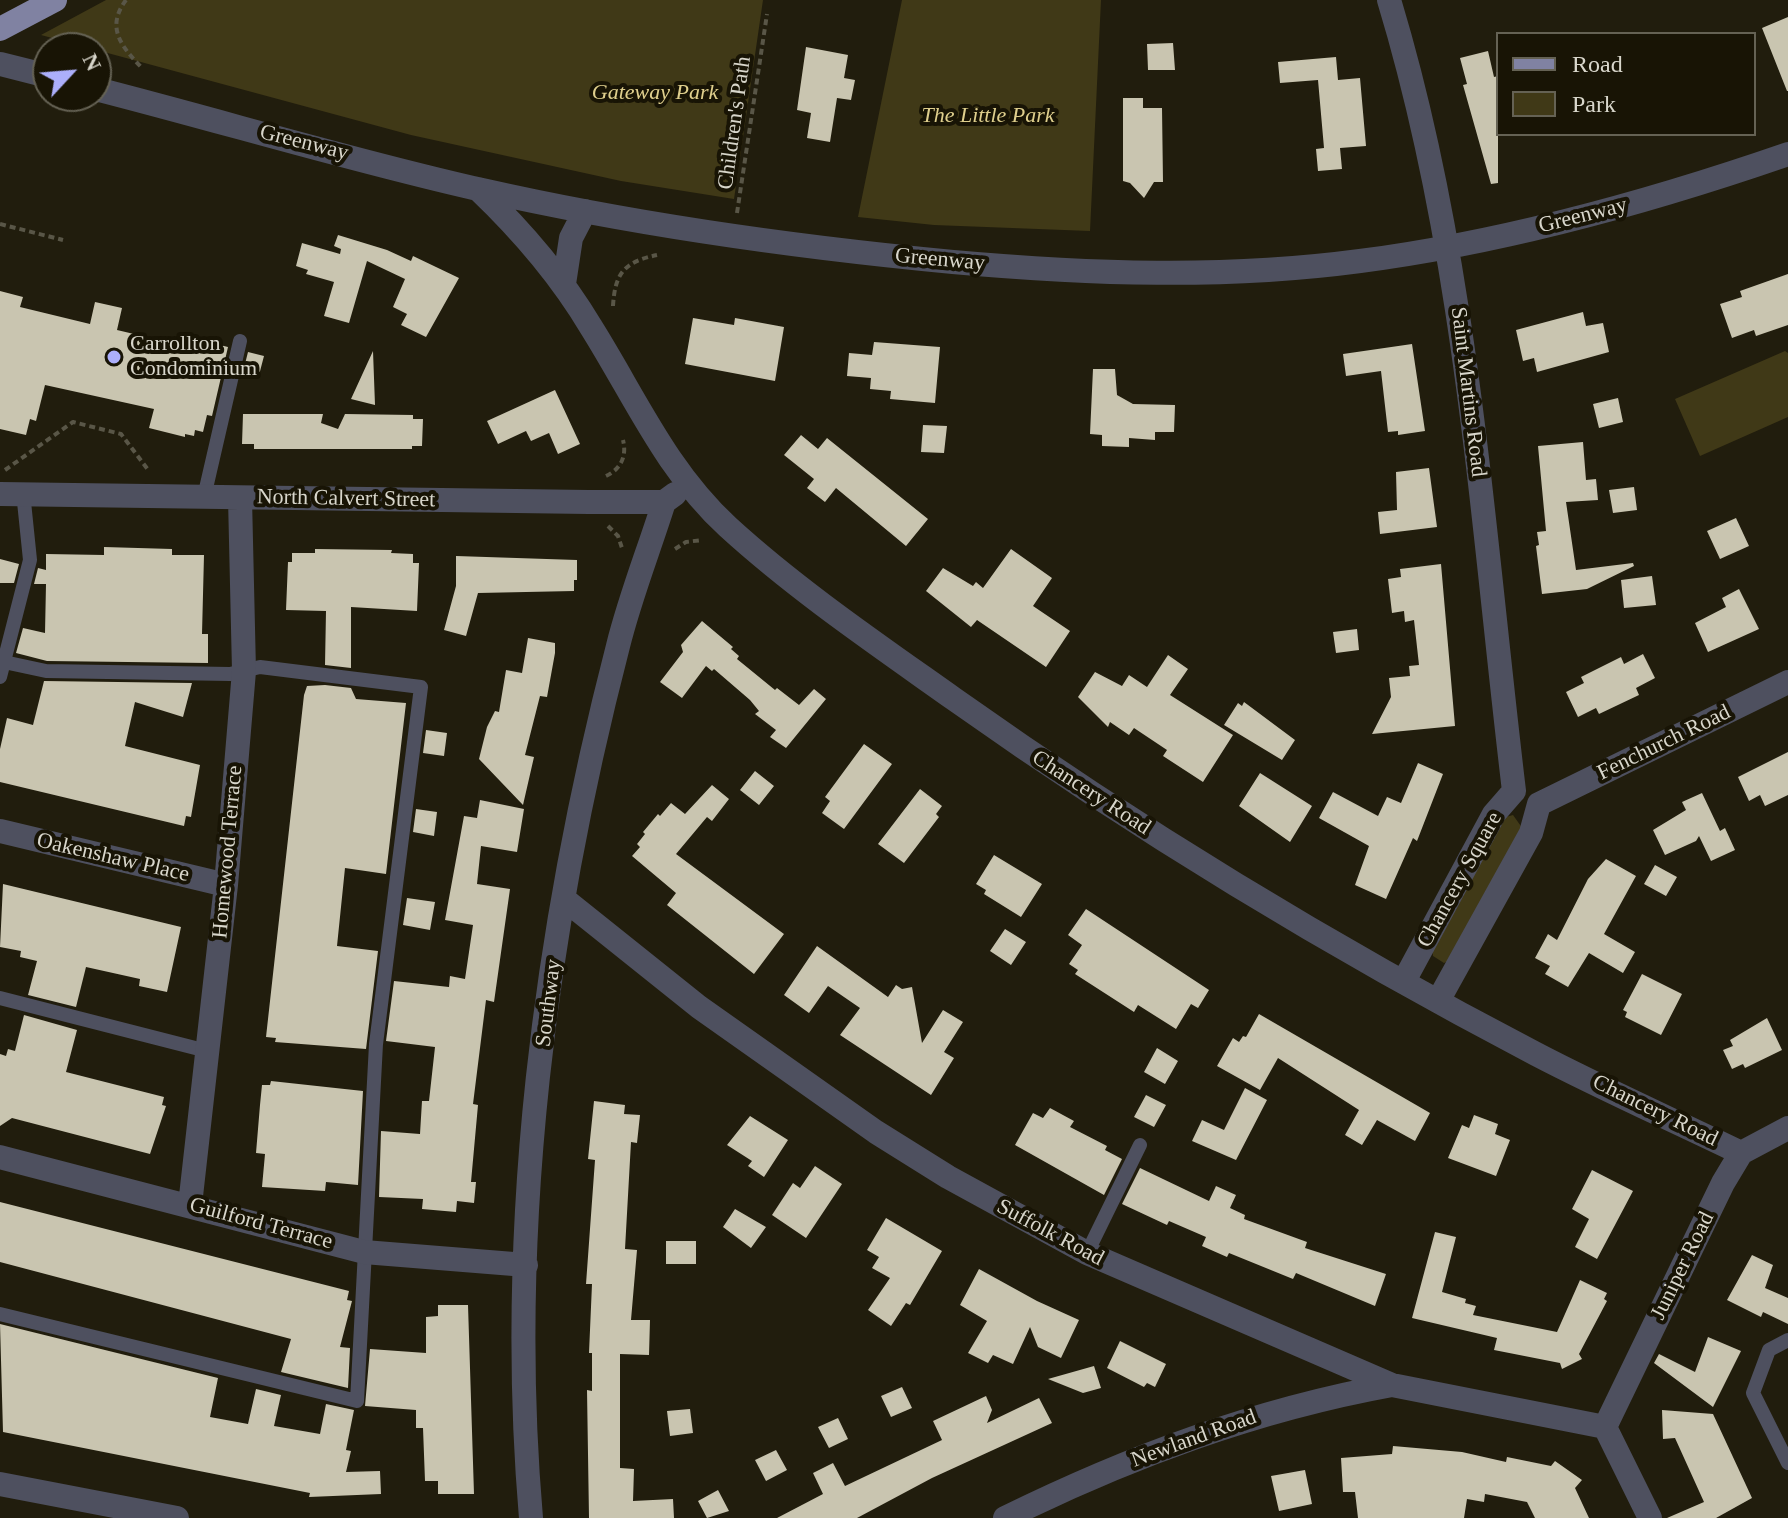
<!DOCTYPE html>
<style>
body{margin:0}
#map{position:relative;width:1788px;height:1518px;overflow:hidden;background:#211d0d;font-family:"Times New Roman",serif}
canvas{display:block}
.legend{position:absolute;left:1496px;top:32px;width:260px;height:104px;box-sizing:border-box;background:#181405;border:2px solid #656254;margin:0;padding:10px 14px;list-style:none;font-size:24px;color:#d8d6cb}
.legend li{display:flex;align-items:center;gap:16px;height:40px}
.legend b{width:40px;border:2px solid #656254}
.north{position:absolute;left:32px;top:32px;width:80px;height:80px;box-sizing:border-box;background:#181405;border:2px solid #656254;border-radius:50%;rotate:64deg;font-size:22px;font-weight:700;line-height:32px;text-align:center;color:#d8d6cb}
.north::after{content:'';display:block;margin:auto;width:28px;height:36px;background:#acaffb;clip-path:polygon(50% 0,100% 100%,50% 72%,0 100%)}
</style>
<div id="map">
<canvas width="1788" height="1518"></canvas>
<ul class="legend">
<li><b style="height:10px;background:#8082a2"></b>Road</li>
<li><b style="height:22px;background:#403917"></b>Park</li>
</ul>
<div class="north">N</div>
</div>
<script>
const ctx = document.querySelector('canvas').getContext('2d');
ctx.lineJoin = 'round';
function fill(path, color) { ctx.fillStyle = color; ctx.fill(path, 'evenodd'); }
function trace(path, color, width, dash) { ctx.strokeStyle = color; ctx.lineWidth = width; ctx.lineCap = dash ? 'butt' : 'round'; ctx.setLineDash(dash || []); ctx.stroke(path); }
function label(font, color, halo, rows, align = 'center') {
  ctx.font = font + ' "Times New Roman",serif'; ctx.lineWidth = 8; ctx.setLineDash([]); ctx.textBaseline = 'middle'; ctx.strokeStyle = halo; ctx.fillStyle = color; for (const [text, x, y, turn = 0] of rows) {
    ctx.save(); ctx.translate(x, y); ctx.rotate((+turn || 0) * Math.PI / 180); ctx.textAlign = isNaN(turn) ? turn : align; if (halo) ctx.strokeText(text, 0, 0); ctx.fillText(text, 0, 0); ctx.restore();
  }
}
const green = new Path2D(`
 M106,0H763L734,199L621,181L411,135L41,35Z
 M902,0H1101L1090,231L934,225L858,217Z
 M1785,351L1788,353V417L1700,456L1675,399Z
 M1513,815L1523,829L1450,960L1444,963L1433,956L1432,948L1506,817Z`);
const building = new Path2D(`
 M1788,17V91H1787L1762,28Z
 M1173,43L1175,70H1148L1147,44Z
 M806,47L848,55L844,78L855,80L851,100L837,98L830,142L807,138L811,113L797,110Z
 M1488,51L1494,77L1498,76V183L1491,184L1463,85L1467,84L1460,58Z
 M1336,57L1338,80L1360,78L1366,146L1340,148L1342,169L1318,171L1316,149L1324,148L1318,80L1280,83L1278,62Z
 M1123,98H1143V108H1162L1163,182H1154L1144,198L1130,183L1123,181Z
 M338,235L387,250L411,261L413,256L459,278L426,337L401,325L407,314L393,307L405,279L367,261L349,323L324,316L334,282L306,274L308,270L296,266L302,243L340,254L341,249L334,246Z
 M1788,274V325L1756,336L1754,330L1732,338L1720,304L1742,297L1740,291Z
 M0,291L23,297L20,307L90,324L95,302L122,308L117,330L185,346L187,337L228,347L212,416L207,415L203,432L195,430L194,436L185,434V437L149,428L154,409L45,385L36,421L30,419L26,435L0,429Z
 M1583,312L1586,326L1603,323L1609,352L1537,372L1534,358L1523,361L1516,330Z
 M693,318L734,325L735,318L784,327L775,381L685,364Z
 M874,342L940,347L935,403L890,399L891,391L870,389L871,378L847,376L849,353L872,355Z
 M1412,344L1425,431L1398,435V431L1388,432L1381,371L1346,376L1343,354Z
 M373,351L375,405L351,399Z
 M248,352L264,356L259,375L243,372Z
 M1093,369H1115L1117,395L1133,404L1175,405L1174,432H1155V440L1129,438V447L1102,446V435L1090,434Z
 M555,390L580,444L558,454L549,433L531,441L526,431L498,444L487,421Z
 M1618,398L1623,422L1599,428L1593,404Z
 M243,414H323L321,423L338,429L345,414L413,415V419H423L422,446H412V449H254V444H242Z
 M923,425L947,426L944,453L921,452Z
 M801,435L818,449L827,438L928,519L906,546L836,488L825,502L807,488L814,479L784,455Z
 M1583,442L1586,480L1596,479L1598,500L1566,502L1576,570L1633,563L1634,566L1587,589L1542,594L1536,546L1539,545L1537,532L1546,531L1538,446Z
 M1429,468L1437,527L1380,534L1378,512L1397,510L1396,472Z
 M1634,487L1637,510L1613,513L1609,490Z
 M1736,518L1749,546L1720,559L1707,531Z
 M104,547L172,549V555H204L202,634H208V663L47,661L16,653L23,628L45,633L46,584H34L38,568L46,570V554L104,555Z
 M315,549L392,550L391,553L413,554V563H419L417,611L351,607V668L325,665L326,611L286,610L288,562H292V553H315Z
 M1011,549L1052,578L1033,606L1070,631L1046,667L977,620L971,627L926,591L943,568L973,586L976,582L983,588Z
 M456,556L577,560V580H574V591L478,593L466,636L444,630L456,586Z
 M0,559L19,564L14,583H0Z
 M1441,564L1455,726L1372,734L1391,697L1389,678L1410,676L1409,666L1419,665L1414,620L1405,622L1404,611L1392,613L1388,579L1401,577L1400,569Z
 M1652,576L1656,605L1624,608L1621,580Z
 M1739,589L1759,629L1708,652L1695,623L1726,607L1722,598Z
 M702,621L733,647L731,649L739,656L737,659L775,690L777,688L799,705L814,689L826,699L786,748L770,737L776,730L755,714L759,711L750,700L714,669L712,671L706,666L682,698L660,682L683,652L681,645Z
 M1357,629L1359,650L1336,653L1333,632Z
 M528,638L555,643V653L547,697L540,696L525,755L534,757L523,805L479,759L487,727L495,711L499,712L506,670L522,673Z
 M1643,654L1655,678L1636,688L1639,695L1599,714L1596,708L1578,717L1566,692L1584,683L1581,677L1621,657L1624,664Z
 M1168,655L1188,669L1170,695L1233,735L1203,782L1163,756L1167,750L1134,728L1129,735L1110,722L1108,727L1078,697L1095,672L1122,686L1129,675L1147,687Z
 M44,681L192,683L183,717L135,702L125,746L200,765L191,817L186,816L184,826L0,782V749L7,718L33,725Z
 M325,685L351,688L356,699L406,703L386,874L345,868L337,946L378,951L366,1049L275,1042L276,1038L266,1037L304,695L307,686Z
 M1244,702L1295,740L1282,760L1224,725L1238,703L1242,706Z
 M426,730L447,733L444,756L423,753Z
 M864,744L892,764L844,829L822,813L830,801L825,797Z
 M1788,752V795L1765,806L1760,795L1749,801L1738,777Z
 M1418,763L1443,774L1417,841L1413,838L1386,899L1355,885L1369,846L1319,818L1333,792L1378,816L1387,797L1401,803Z
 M755,771L774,786L759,805L740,790Z
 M1260,773L1312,806L1290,842L1239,806Z
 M712,785L729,799L712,821L707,817L676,854L784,934L754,974L667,905L676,893L632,856L640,847L637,844L645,834L643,832L658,814L660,816L671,803L685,814Z
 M920,789L942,806L936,814L939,817L904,863L878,844Z
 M1702,793L1720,831L1725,828L1735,850L1711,861L1699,836L1696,841L1665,855L1653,830L1686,810L1682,802Z
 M480,800L524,809L517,852L481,846L477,884L510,889L494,1002L486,1000L473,1104L478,1105L471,1182H476L474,1203L457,1201L456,1212L422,1209L423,1199L379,1197L381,1131L420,1134L422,1101H429L435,1047L386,1041L394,981L449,987L450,976L465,979L473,925L445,920L464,816L477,818Z
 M416,809L437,812L434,836L413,832Z
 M994,855L1042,884L1021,917L984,894L986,890L976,884Z
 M1606,859L1636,876L1604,934L1635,952L1623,973L1589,953L1568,987L1545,974L1550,966L1535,958L1548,934L1557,940L1588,879Z
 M1655,865L1677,877L1666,896L1644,884Z
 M3,884L181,927L167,992L139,986L140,979L86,967L76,1007L28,995L37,961L20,957L21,951L0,947Z
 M407,898L435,902L430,930L403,925Z
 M1086,909L1209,990L1198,1008L1191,1004L1176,1029L1138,1005L1134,1012L1075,974L1078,970L1069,964L1082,945L1068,935Z
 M1005,929L1026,942L1011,965L990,951Z
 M817,946L888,997L896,985L902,989L912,987L922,1043L943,1010L963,1022L944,1052L954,1058L931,1095L840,1035L860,1008L828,986L809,1013L784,995Z
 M1642,974L1682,994L1661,1035L1625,1017L1627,1012L1623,1010Z
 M1259,1014L1430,1113L1415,1141L1377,1120L1362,1145L1345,1135L1359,1110L1278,1058L1260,1090L1217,1066L1233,1038L1239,1042L1243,1036L1246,1037Z
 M24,1015L77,1030L66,1072L164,1097L162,1105L166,1106L150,1154L12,1118L0,1126V1054L6,1056L8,1049L15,1051Z
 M1767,1018L1782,1050L1745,1068L1743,1064L1732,1069L1723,1050L1733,1046L1730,1040Z
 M1157,1048L1178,1061L1165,1084L1144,1072Z
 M271,1081L363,1091L358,1185L326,1182L325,1191L262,1187L265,1154L256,1153L260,1105L262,1085H270Z
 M1245,1088L1267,1100L1236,1160L1192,1141L1202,1120L1224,1130Z
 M1146,1095L1166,1105L1154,1127L1134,1117Z
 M594,1101L625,1105L624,1114L640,1115L637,1143L631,1142L625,1249L637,1250L631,1320H650L649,1355L620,1354V1468L634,1469L633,1501L673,1499L674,1518H589L587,1390L592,1391V1353H589L592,1284H586L595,1160L588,1159Z
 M1050,1108L1074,1121L1070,1127L1107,1146L1105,1150L1122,1159L1104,1195L1015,1145L1033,1113L1043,1118Z
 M1474,1115L1498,1124L1495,1134L1510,1140L1496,1176L1448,1158L1462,1125L1469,1128Z
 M750,1116L788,1140L764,1177L748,1166L752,1161L727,1145Z
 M815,1166L842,1184L806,1238L772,1215L793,1183L800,1188Z
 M1140,1168L1209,1201L1216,1186L1236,1195L1230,1208L1245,1215L1244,1219L1307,1242L1305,1248L1386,1274L1375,1306L1296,1273L1293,1279L1229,1253L1227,1257L1202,1246L1206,1237L1169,1221L1167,1225L1122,1204Z
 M1592,1170L1633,1191L1597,1259L1575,1247L1589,1219L1572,1209Z
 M0,1202L349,1291L347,1300L352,1301L340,1347L350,1348L348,1388L281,1372L291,1339L0,1262Z
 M735,1209L766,1227L751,1248L723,1227Z
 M886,1218L942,1251L910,1305L906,1303L891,1326L868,1310L890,1278L872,1268L879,1257L867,1250Z
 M1435,1232L1456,1237L1442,1292L1466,1299L1465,1303L1476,1306L1473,1315L1557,1332L1580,1280L1607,1293L1604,1299L1607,1301L1579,1354L1582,1359L1562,1369L1560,1363L1494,1350L1497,1338L1412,1318Z
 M666,1241H696V1264H666Z
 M1752,1255L1773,1265L1765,1288L1788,1298V1324L1763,1312L1761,1317L1727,1300Z
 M979,1269L1037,1301L1079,1320L1061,1358L1038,1347L1030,1327L1013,1364L993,1355L988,1363L968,1353L987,1321L960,1305Z
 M438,1305H468L474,1494H438V1481H425L423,1428H416V1410L365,1406L370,1349L426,1353V1317L438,1316Z
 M0,1324L218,1378L210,1417L248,1424L256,1389L281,1395L274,1426L320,1434L326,1404L354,1410L346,1450L351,1451L346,1472L380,1471L381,1494L309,1497L310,1493L3,1432Z
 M1708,1337L1741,1351L1713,1407L1654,1363L1659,1354L1695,1372Z
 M1120,1341L1166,1364L1155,1387L1147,1383L1144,1387L1107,1368Z
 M1094,1366L1101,1388L1083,1393L1048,1379Z
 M902,1387L912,1408L891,1417L881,1396Z
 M986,1396L992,1410L987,1423L1039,1398L1052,1423L932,1478L857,1518H777L823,1494L813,1473L833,1463L845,1486L942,1440L933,1421Z
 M690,1409L693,1433L670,1436L667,1411Z
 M1662,1410L1713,1414L1752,1498L1716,1518H1667L1704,1502L1675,1438L1663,1439Z
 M838,1418L848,1439L829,1448L818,1427Z
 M1393,1446L1462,1452L1506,1462L1507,1457L1551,1466L1555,1461L1582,1480L1575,1488L1589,1518H1535L1527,1502L1485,1494L1484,1502L1467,1499L1464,1518H1358L1355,1492H1343L1341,1458L1392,1454Z
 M776,1450L787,1470L766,1481L755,1460Z
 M1305,1470L1312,1504L1279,1511L1271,1476Z
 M718,1490L729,1511L707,1518L698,1501Z`);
const path = new Path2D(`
 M126,0C105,28 122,47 142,68
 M737,213L767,14
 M0,224L63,240
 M613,306C615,273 624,262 657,255
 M5,470L73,422L121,434L149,471
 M606,476C621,469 627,456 623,440
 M608,526L618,536L622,548
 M675,549L686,542L702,540`);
const lane = new Path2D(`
 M204,497L240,341
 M0,677L30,560L23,492
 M0,998L207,1051
 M1087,1253L1140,1145
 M0,1314L357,1401L376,1044L421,687L260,667L230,674L46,671L4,662
 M1788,1340L1769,1350L1753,1393L1788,1463`);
const street = new Path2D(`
 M1389,0C1467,257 1482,525 1514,791
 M0,64L48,76
 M96,89C225,122 353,161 482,190C637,225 795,247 953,262C1088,274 1225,279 1360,261C1506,242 1649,202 1788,154
 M478,189C522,231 560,275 591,327C635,397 666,470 728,527C797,590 878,645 954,699C1140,831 1335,949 1536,1054C1603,1089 1673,1120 1741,1153
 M564,284L571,238L585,211
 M0,494L589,502H664L675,494
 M1539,804L1788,682
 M0,831L226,885
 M564,899L699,1007L876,1132L948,1177L1087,1253L1392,1385L1605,1427
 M1404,981L1494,814L1514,791
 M1438,1001L1531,833L1539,804
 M0,1157L364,1252L526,1265
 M190,1205L226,885L244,671L240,498
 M1605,1427L1723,1183L1741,1153L1788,1128
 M1605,1427L1650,1518
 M0,1484L177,1518
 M531,1518C506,1228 545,927 618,646C630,597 649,550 664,502
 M1005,1518C1129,1457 1255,1410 1392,1385`);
const primary = new Path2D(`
 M0,29L55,0`);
const markers = [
 [114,357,8,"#acaffb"]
];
const parkNames = [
 ["Gateway Park",655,93],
 ["The Little Park",988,116]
];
const streetNames = [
 ["Children's Path",735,123,-82],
 ["Greenway",304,143,14],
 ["Greenway",1583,216,-14],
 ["Greenway",940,260,5],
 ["Saint Martins Road",1468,392,83],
 ["North Calvert Street",346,499,1],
 ["Fenchurch Road",1664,743,-26],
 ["Chancery Road",1091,793,33],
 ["Homewood Terrace",228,852,-85],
 ["Oakenshaw Place",113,858,13],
 ["Chancery Square",1460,880,-61],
 ["Southway",549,1003,-83],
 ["Chancery Road",1655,1111,26],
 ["Guilford Terrace",261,1224,15],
 ["Suffolk Road",1050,1233,28],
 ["Juniper Road",1683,1266,-64],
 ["Newland Road",1194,1439,-20]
];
const poiNames = [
 ["Carrollton",130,344],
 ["Condominium",130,369]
];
fill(green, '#403917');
fill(building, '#c9c5b0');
trace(path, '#595647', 4, [6, 4]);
trace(lane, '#4e505f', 14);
trace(street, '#4e505f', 24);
trace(primary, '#8082a2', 24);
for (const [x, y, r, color] of markers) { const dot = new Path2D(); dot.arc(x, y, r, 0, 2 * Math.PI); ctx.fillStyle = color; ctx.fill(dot); trace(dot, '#181405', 3); }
label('italic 22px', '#dfcf8d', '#181405', parkNames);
label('22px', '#d8d6cb', '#181405', streetNames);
label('22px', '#d8d6cb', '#181405', poiNames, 'left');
</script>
